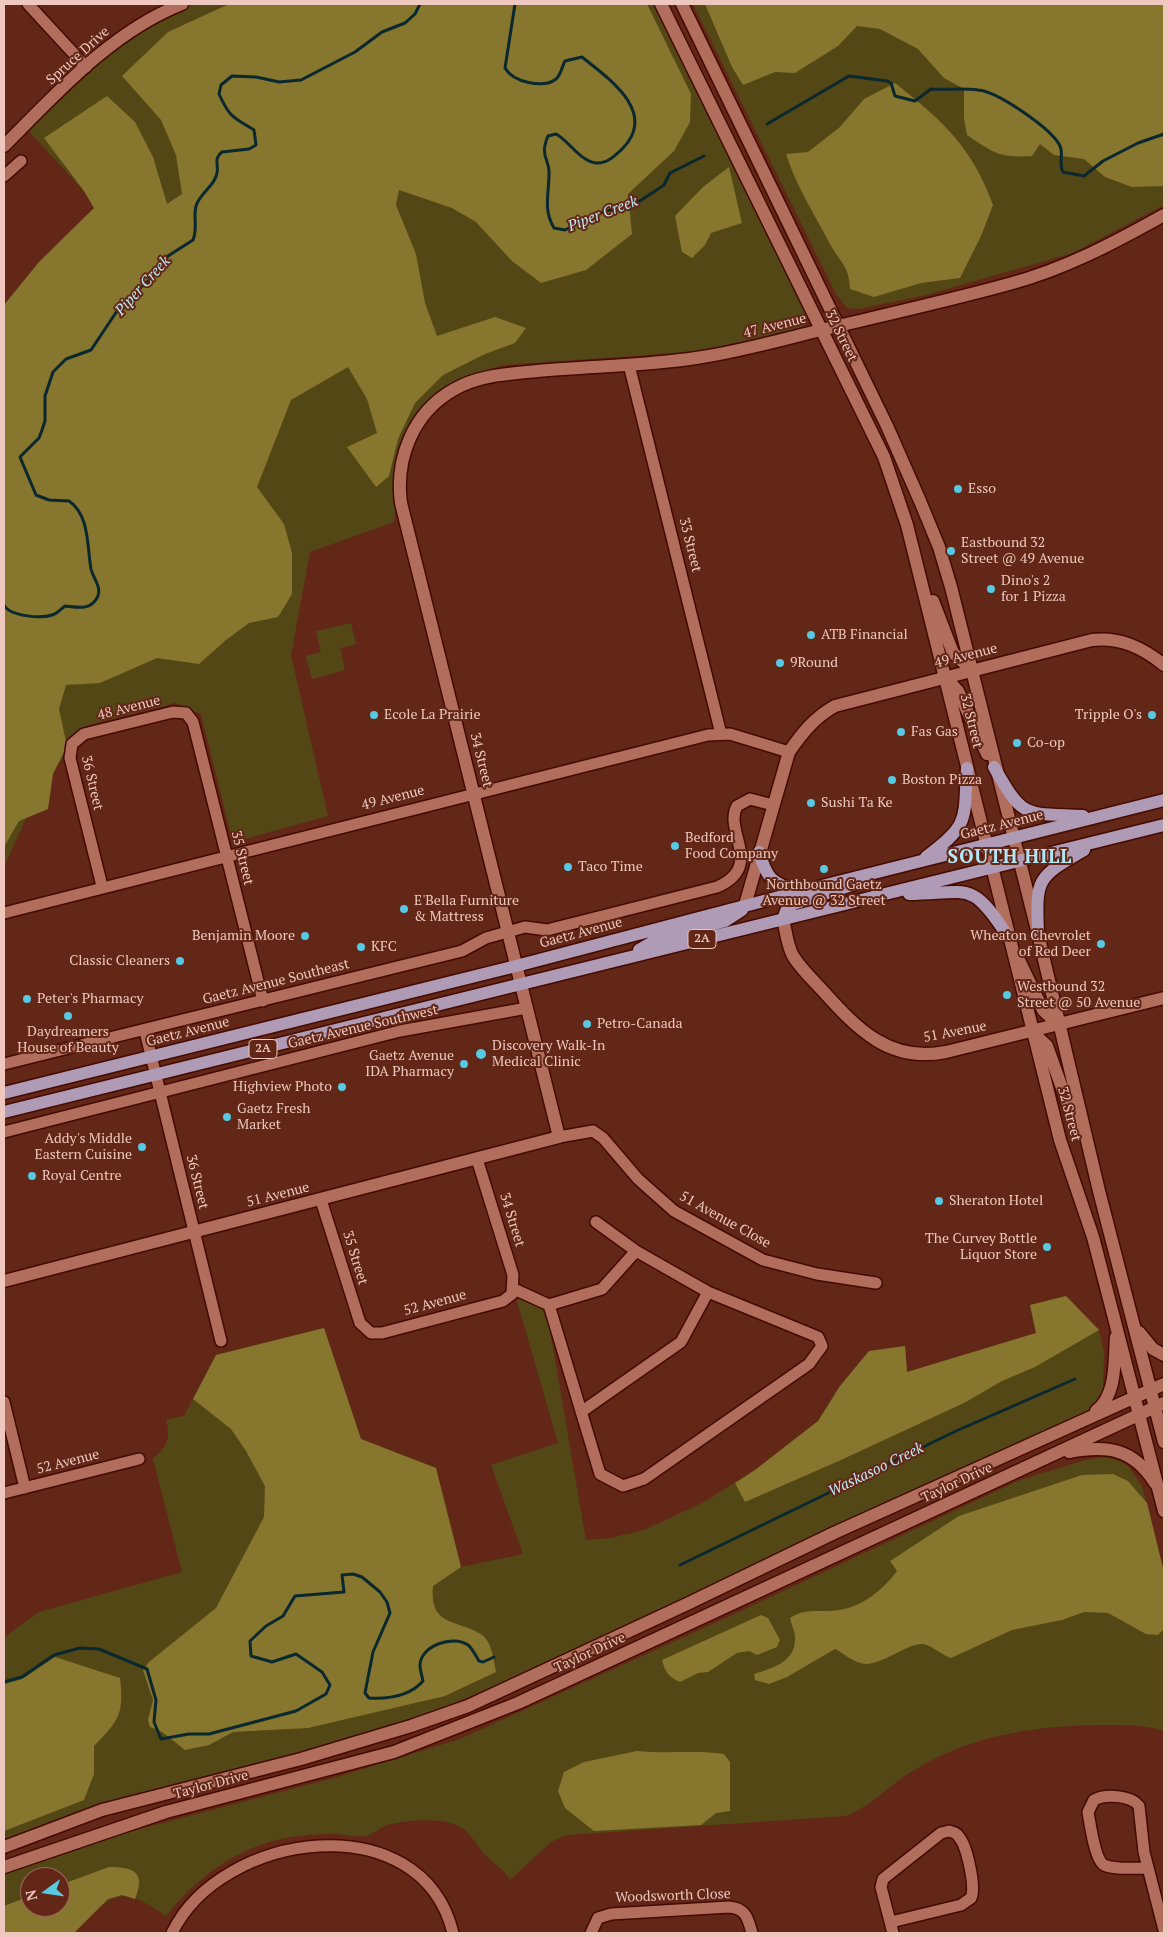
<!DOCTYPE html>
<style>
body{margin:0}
#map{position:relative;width:1168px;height:1937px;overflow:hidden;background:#632718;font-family:"PT Serif",serif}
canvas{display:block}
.frame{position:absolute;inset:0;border:5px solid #eec8be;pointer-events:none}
.north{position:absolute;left:20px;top:1867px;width:50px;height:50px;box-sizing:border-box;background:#632718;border:1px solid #9b675a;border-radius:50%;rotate:256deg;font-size:14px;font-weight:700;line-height:20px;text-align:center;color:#eec8be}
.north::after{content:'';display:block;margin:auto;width:18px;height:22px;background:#58c9e3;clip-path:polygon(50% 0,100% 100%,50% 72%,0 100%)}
</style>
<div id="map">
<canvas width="1168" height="1937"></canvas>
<div class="frame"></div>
<div class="north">N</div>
</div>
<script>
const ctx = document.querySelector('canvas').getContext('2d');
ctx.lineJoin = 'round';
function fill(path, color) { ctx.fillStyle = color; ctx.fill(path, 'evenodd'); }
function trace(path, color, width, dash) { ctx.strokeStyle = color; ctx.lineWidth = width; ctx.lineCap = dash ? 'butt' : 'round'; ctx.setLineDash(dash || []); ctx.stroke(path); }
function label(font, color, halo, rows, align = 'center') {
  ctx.font = font + ' "PT Serif",serif'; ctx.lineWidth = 4; ctx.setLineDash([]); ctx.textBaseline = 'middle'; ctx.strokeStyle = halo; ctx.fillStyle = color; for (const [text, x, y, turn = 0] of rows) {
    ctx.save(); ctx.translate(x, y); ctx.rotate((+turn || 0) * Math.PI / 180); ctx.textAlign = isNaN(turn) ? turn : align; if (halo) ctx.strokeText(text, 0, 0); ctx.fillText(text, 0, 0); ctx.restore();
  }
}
const green = new Path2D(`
 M182,4H653L806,314V324L798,330L693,352L502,365L465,378L432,396L414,418L401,441L394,522L310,552L291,655L328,816L241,840L230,831L201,714L175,703L89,725L70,738L65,755L37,794L4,867V305L39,262L94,208L84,191L24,126L86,67Z
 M693,4H1164V205L1073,253L926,295L859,309L847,308L836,294Z
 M351,623L356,644L340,648L345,670L312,679L306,656L321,652L316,631Z
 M1066,1296L1099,1330L1104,1352L1103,1390L1090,1410L540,1666L443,1708L337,1743L125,1799L4,1842V1637L39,1612L182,1572L153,1459C167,1447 171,1438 166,1420L184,1416L216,1355L324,1328L361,1439L436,1468L461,1567L523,1554L491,1465L558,1443L517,1301L520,1298L546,1307L586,1540L610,1538L644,1530L702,1503L755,1470L818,1421L840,1386L869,1351L905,1346L907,1372L1036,1333L1030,1305Z
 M1104,1457L1120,1461L1128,1466L1142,1486L1164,1572V1731C1144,1724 1121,1725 1100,1725C1036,1726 971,1735 916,1769C891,1783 873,1805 846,1816L567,1835L551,1842L510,1880C503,1868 495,1865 486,1856C477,1846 471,1832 458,1826C441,1817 406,1820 387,1825C379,1828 372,1836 363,1836C351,1837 338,1833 325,1834C257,1835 208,1864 166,1916C135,1896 121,1885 92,1914C86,1920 77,1926 74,1933H4V1874L121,1834L337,1777L460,1739L730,1616L1020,1480L1085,1460ZM30,1877H60V1907H30Z`);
const forest = new Path2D(`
 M229,4H647L691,94L690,122L674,151L628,194L632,234L586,270L541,283L512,261L476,222L452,208L399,190L396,205L416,254L425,303L437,336L495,317L526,328L515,343L485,354L443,375L415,403L398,439L389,476L376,487L347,447L377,433L367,399L348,367L291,400L257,487L284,524L292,553V594L278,617L249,623L226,640L199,664L157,658L100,683L66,685L59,709L67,746L53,774L48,809L19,821L4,847V305L39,262L94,208L84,191L44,138L107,96L135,122L153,157L167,204L182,194L176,155L161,120L122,76L168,32Z
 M705,4H1164V186L1132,187L1105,177L1084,159L1054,155L1040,144L1032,156C999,158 994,153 967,135L964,118V89L944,78L918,49L880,29L857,26L838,46L795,73L775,72L743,85L732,67Z
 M895,83C943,121 972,147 993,205L981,236L960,278L921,283L874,297L850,289C849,265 841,264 830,244C815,215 796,186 786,154L808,152L840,127L864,99Z
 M729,167L742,223L711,233L705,245L692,258L682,252L675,216L703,187Z
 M1066,1296L1099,1330L1035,1367L1002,1381L966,1402L841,1460L745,1502L735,1483L755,1470L818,1421L840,1386L869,1351L905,1346L907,1372L1036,1333L1030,1305Z
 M324,1328L361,1439L436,1468L461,1567L433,1586C429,1628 459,1619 482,1635C492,1642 494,1661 496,1672L445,1696L308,1728L233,1732L209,1745L185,1750L162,1732L150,1727L148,1720L153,1700L143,1670L149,1662L216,1608L264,1517L265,1486L246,1451L231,1429L193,1399L216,1355Z
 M1113,1474L1128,1481L1147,1503L1164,1572V1629L1158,1635L1146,1634L1108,1613L1084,1612L1062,1620L1012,1630L951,1658C942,1655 935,1648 927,1645C913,1639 885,1664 866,1664C855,1664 845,1654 835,1649L787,1677L769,1684L755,1680L754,1674C773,1668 796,1662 795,1637C795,1631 791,1624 790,1618C806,1607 821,1613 839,1610C862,1607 884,1589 897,1571L890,1561L959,1516L1082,1475Z
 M761,1615L768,1618L780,1640L777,1647L757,1655L749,1651L737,1653L708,1672L698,1673L680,1682C668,1677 665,1671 662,1660Z
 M55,1657L120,1678C124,1715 119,1720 94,1746V1774L84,1800L4,1831V1684L22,1679Z
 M637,1751C666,1754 695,1750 724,1754L730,1762V1811L716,1813L701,1825L594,1831L565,1808L558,1791L564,1772L584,1762Z
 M109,1867C134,1867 146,1872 135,1899L122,1895L108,1899L74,1933H4V1906L30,1896V1907H60V1885Z`);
const stream = new Path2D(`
 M515,4L505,68C513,82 543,89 556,79C561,75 562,66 565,61L582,57C608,78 658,112 623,148C616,155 607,164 596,163C580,161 569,141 556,134L548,136C539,157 550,159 549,174C549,193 543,210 554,228L565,230L597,214L640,201L664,185L670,173L704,156
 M767,124L849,76L887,81L891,83L895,96L915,101L931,89C946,90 963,88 978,90C997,91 1052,129 1060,146C1064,155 1058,163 1063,172L1084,176L1103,161L1138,143L1164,134
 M4,605C9,616 41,619 52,615C57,614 61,609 65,606C75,607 87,610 94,602C105,590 94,581 91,569C87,548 90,515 69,501L49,500L36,495L20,457L39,438L42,430L45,421V396L53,372L66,359L91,350L117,311L128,299L157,273L168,256L193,240C198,228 193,217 196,206C200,193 215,186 217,173C219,164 213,159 222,152L249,149L256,145L254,130C233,117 230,118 219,94L221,85L232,76L256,77L279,82L301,80L355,52L382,32L405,23L415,14L420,4
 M680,1565L956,1431L1075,1379
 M4,1682L22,1677L54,1655L80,1648L99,1649L147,1669L156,1700L154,1722L161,1739L189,1734H209L296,1711L326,1694L330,1685L322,1672L296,1654L272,1662L251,1656L250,1641L266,1626L283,1616L295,1596L344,1592L342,1575L353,1574L362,1577L380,1592L387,1602L390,1613L373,1652L365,1693L369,1698C388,1699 410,1696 423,1681C422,1676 420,1670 420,1665C421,1645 453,1635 468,1645C472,1648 476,1656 479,1661L483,1662L494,1657`);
const minor = new Path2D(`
 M28,4L86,67
 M4,176L21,161
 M629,365L721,734
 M102,886L70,758L72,744L84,734L173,712L186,713L193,722L263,1001
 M4,913L708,735L730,734L789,752
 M145,1031L221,1341
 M4,1064L462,951L486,938L525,927L547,930L717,887C765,866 723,831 737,806L750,799L773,805
 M4,1132L400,1031L527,1008
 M559,1137L593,1131L603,1138L638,1179L674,1211L763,1260L817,1274L876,1283
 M321,1200L360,1323L371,1333H382L503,1301L512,1294L513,1275L477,1159
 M514,1289L549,1305L602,1289L636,1251
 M549,1305L600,1474L623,1486L644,1479L809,1364L822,1346L818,1337L708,1292L636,1251L596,1222
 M4,1402L25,1488
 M581,1412L681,1342L708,1292
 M4,1493L139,1459
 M1148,1868C1136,1868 1115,1870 1104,1865C1095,1860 1090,1823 1088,1812L1094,1800C1105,1794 1131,1795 1139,1806L1144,1852L1164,1930
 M891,1922L961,1905L971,1898C976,1887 967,1846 959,1837C957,1833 953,1832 949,1831L941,1833L883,1879L881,1887L893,1933
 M172,1933C221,1831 421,1803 453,1933
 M591,1933L598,1918L611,1914L729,1907C746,1908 748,1919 752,1933`);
const tertiary = new Path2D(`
 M4,146C57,93 111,32 182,4
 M745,905L789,752C802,733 815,717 835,706L1092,640C1121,637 1143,648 1164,665
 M783,919C786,931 787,945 793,956C801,969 813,980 823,991C858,1030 890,1063 946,1052L1164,998
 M4,1281L559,1137L401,503C395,459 413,413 453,390C479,375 508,374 537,371C590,366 644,366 696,358C738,352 780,340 821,330C884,315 947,301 1009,284C1065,269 1114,243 1164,215`);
const secondary = new Path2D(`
 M661,4L884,457L907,525L1060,1140L1093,1237L1164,1511
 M682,4L887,426L920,501L939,547L951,587L1038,934L1099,1191L1164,1442
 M933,601L953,653L972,670
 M945,677L958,691L987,754
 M1019,960L1043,1010L1059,1025
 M1032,1032L1047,1046L1077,1130
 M1139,1332L1153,1349L1164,1355
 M1096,1411C1117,1395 1114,1362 1116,1337
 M1069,1452C1107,1445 1133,1448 1155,1483
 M4,1847L102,1810L301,1759L411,1726L468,1706L685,1605L834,1533L1164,1384
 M4,1867L166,1812L394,1752L518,1703L1164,1403`);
const primary = new Path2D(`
 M994,767C1024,820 1024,813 1083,816
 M759,852C767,879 771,882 798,892
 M926,857C970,825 964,820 967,768
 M909,894C970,893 971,880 1007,935
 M783,919L786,911L793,904L861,882
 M1038,934C1036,878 1036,878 1084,850
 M639,950L658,939L725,921L742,910
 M4,1093L516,966L798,892L1164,800
 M4,1112L1164,825`);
const markers = [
 [958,489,5,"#58c9e3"],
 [951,551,5,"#58c9e3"],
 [991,589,5,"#58c9e3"],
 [811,635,5,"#58c9e3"],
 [780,663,5,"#58c9e3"],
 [374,715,5,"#58c9e3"],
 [1152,715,5,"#58c9e3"],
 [901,732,5,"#58c9e3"],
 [1017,743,5,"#58c9e3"],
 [892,780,5,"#58c9e3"],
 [811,803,5,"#58c9e3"],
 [675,846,5,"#58c9e3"],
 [568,867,5,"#58c9e3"],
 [824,869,5,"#58c9e3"],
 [404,909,5,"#58c9e3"],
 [305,936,5,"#58c9e3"],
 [1101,944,5,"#58c9e3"],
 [361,947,5,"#58c9e3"],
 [180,961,5,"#58c9e3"],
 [1007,995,5,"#58c9e3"],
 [27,999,5,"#58c9e3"],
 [68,1016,5,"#58c9e3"],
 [587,1024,5,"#58c9e3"],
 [481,1054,6,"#58c9e3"],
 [464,1064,5,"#58c9e3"],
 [342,1087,5,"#58c9e3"],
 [227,1117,5,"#58c9e3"],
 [142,1147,5,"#58c9e3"],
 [32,1176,5,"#58c9e3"],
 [939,1201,5,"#58c9e3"],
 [1047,1247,5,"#58c9e3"]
];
const shields = [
 [702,939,28],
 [263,1049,28]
];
const shieldNames = [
 ["2A",702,939],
 ["2A",263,1049]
];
const streetNames = [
 ["Spruce Drive",78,56,-42],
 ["47 Avenue",775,326,-14],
 ["32 Street",841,336,64],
 ["33 Street",690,545,76],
 ["49 Avenue",966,656,-14],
 ["48 Avenue",129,708,-14],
 ["32 Street",971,721,76],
 ["34 Street",481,760,76],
 ["36 Street",92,783,77],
 ["49 Avenue",393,798,-14],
 ["Gaetz Avenue",1002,825,-14],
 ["35 Street",242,858,76],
 ["Gaetz Avenue",581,933,-15],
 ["Gaetz Avenue Southeast",276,982,-14],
 ["Gaetz Avenue Southwest",363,1027,-13],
 ["Gaetz Avenue",188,1032,-14],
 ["51 Avenue",955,1032,-11],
 ["32 Street",1069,1114,75],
 ["36 Street",197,1182,76],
 ["51 Avenue",278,1195,-14],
 ["34 Street",512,1220,73],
 ["51 Avenue Close",725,1220,29],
 ["35 Street",355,1258,73],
 ["52 Avenue",435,1303,-15],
 ["52 Avenue",68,1462,-14],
 ["Taylor Drive",957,1483,-25],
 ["Taylor Drive",590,1653,-25],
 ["Taylor Drive",211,1785,-15],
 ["Woodsworth Close",673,1896,-2]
];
const poiNames = [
 ["Esso",968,489],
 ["Eastbound 32",961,543],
 ["Street @ 49 Avenue",961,559],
 ["Dino's 2",1001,581],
 ["for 1 Pizza",1001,597],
 ["ATB Financial",821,635],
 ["9Round",790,663],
 ["Ecole La Prairie",384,715],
 ["Tripple O's",1142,715,"right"],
 ["Fas Gas",911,732],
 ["Co-op",1027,743],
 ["Boston Pizza",902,780],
 ["Sushi Ta Ke",821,803],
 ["Bedford",685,838],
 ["Food Company",685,854],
 ["Taco Time",578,867],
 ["Northbound Gaetz",824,885,"center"],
 ["Avenue @ 32 Street",824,901,"center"],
 ["E'Bella Furniture",414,901],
 ["& Mattress",414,917],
 ["Benjamin Moore",295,936,"right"],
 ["Wheaton Chevrolet",1091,936,"right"],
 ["of Red Deer",1091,952,"right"],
 ["KFC",371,947],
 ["Classic Cleaners",170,961,"right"],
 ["Westbound 32",1017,987],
 ["Street @ 50 Avenue",1017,1003],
 ["Peter's Pharmacy",37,999],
 ["Petro-Canada",597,1024],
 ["Daydreamers",68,1032,"center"],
 ["House of Beauty",68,1048,"center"],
 ["Discovery Walk-In",492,1046],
 ["Medical Clinic",492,1062],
 ["Gaetz Avenue",454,1056,"right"],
 ["IDA Pharmacy",454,1072,"right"],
 ["Highview Photo",332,1087,"right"],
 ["Gaetz Fresh",237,1109],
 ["Market",237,1125],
 ["Addy's Middle",132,1139,"right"],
 ["Eastern Cuisine",132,1155,"right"],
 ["Royal Centre",42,1176],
 ["Sheraton Hotel",949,1201],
 ["The Curvey Bottle",1037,1239,"right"],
 ["Liquor Store",1037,1255,"right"]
];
const waterNames = [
 ["Piper Creek",603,214,-21],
 ["Piper Creek",143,286,-48],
 ["Waskasoo Creek",876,1470,-26]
];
const districtNames = [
 ["SOUTH HILL",1010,858]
];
fill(green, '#534716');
fill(forest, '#87762d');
trace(stream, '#09282f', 3);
trace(minor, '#450a00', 14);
trace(tertiary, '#450a00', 15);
trace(secondary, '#450a00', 15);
trace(primary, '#450a00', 15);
trace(minor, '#b26e5d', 11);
trace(tertiary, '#b26e5d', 12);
trace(secondary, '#b26e5d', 12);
trace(primary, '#af9bb6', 12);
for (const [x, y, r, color] of markers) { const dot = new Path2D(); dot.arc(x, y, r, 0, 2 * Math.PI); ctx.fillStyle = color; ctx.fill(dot); trace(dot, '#632718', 2); }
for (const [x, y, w] of shields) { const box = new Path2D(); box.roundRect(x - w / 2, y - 9.5, w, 19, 4); ctx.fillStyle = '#632718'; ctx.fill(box); trace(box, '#eec8be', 1); }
label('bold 12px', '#eec8be', null, shieldNames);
label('14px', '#eec8be', '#632718', streetNames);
label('14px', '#eec8be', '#632718', poiNames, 'left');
label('italic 15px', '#bbe9f5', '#632718', waterNames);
ctx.letterSpacing = '1px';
label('bold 19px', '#b1e8f7', '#632718', districtNames);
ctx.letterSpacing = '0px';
</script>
